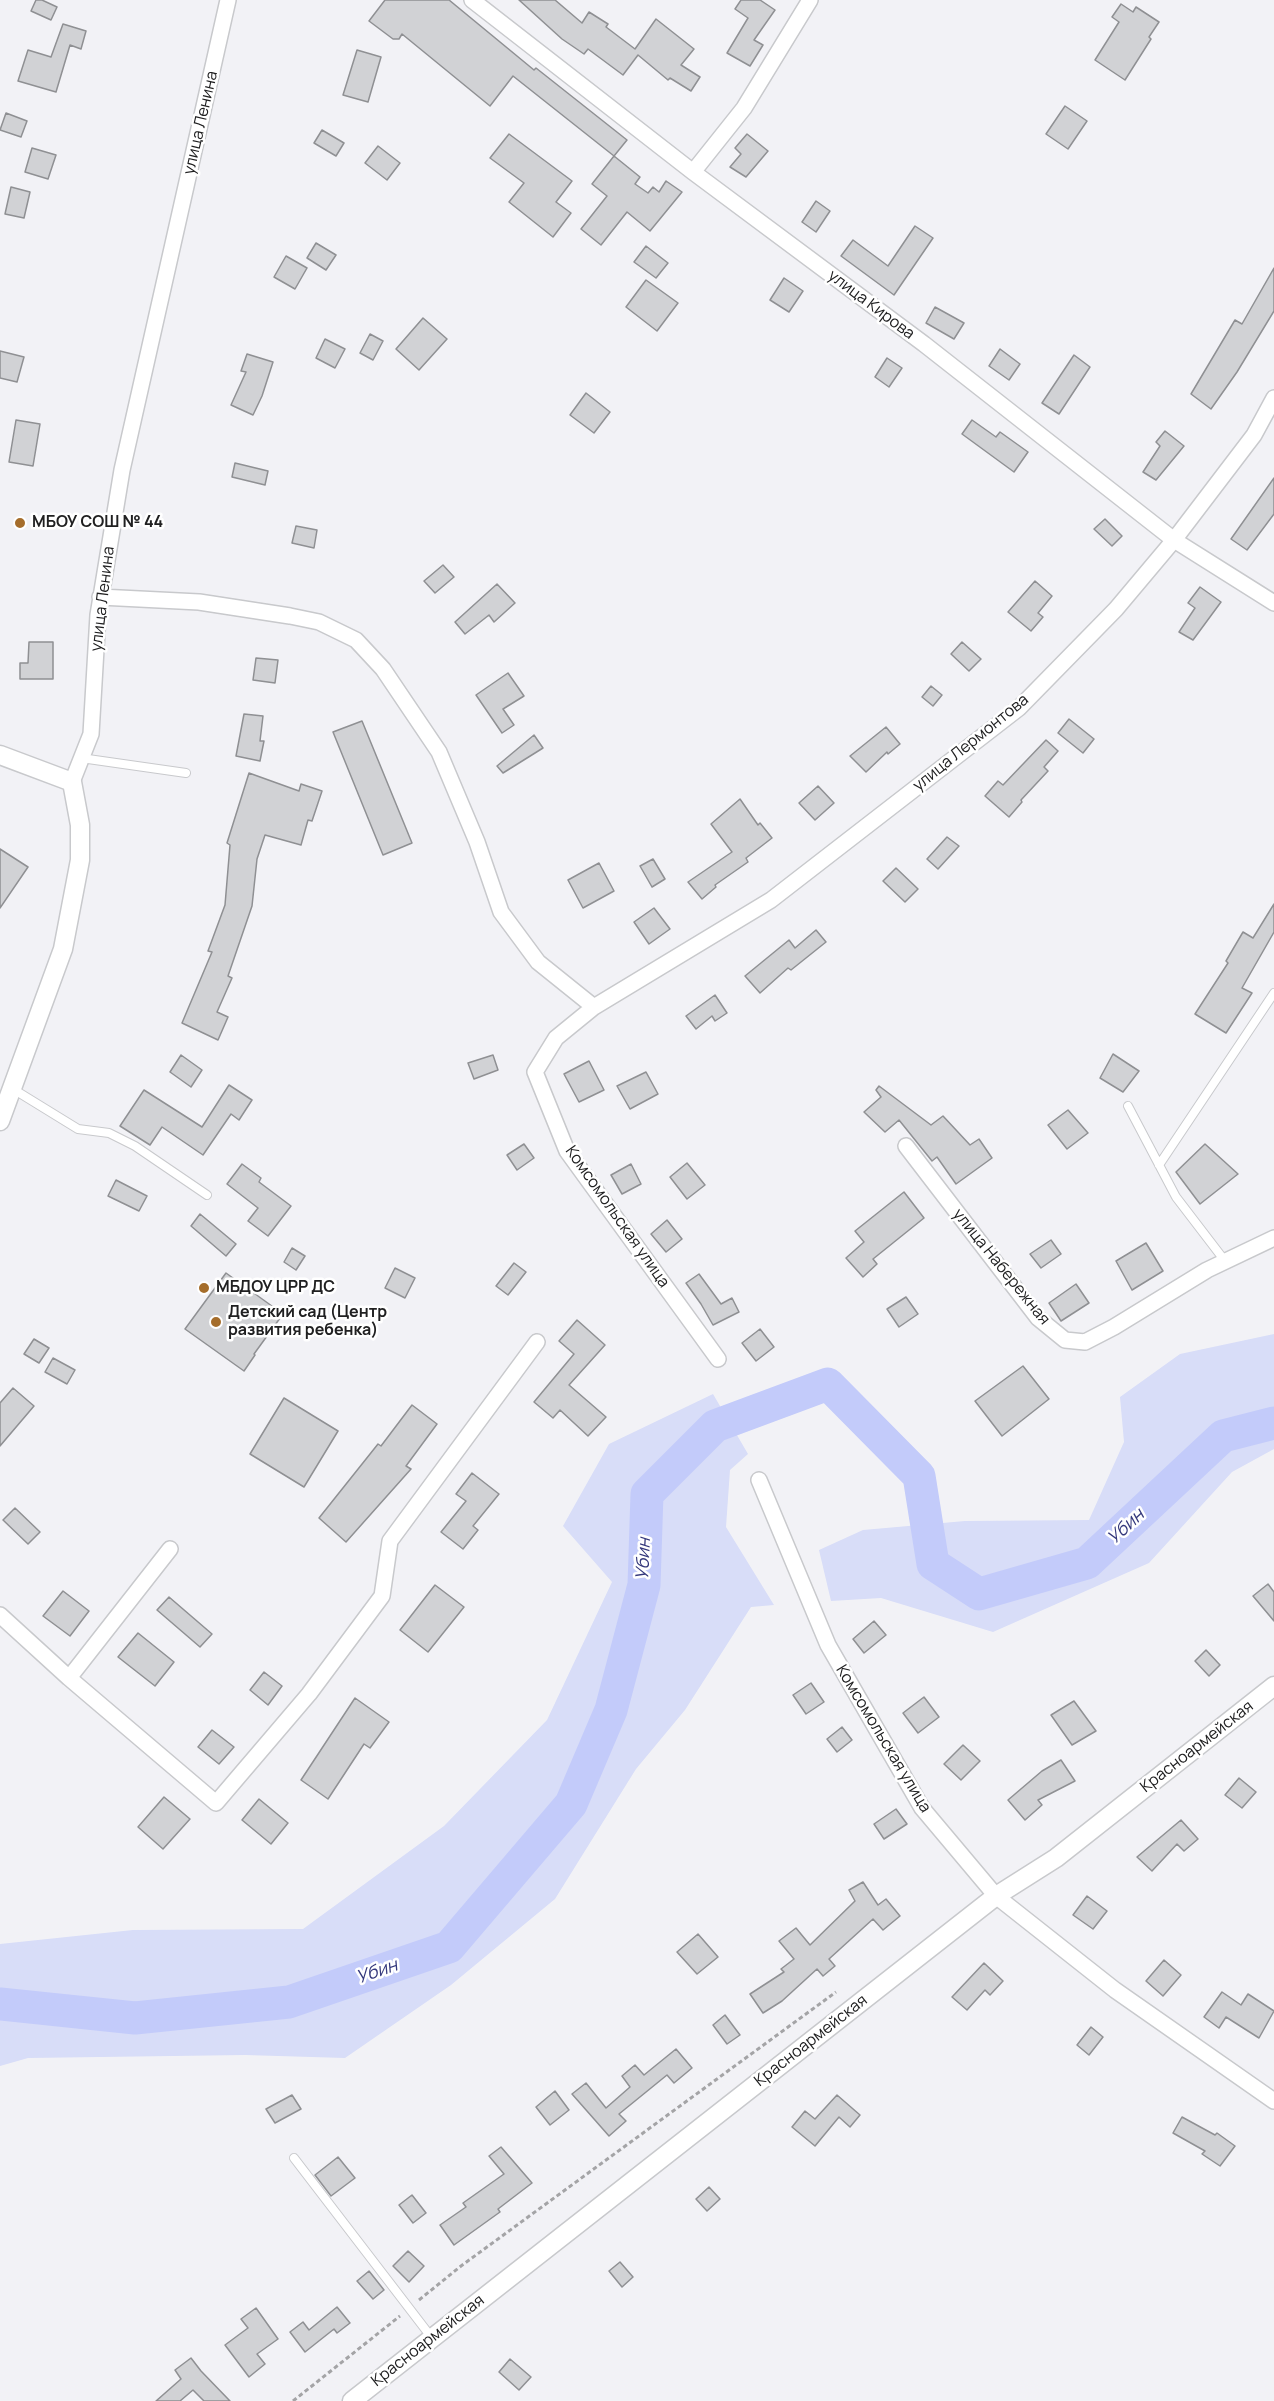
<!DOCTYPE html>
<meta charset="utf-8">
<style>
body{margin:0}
canvas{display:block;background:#f2f2f6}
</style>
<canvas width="1274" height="2401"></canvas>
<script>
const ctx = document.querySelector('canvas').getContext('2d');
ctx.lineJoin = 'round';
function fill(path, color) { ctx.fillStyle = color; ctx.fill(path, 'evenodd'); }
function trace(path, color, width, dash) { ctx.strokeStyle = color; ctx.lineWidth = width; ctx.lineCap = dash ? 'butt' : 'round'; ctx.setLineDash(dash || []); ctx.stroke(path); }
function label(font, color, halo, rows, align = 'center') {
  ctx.font = font + ' Manrope,sans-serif'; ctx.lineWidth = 5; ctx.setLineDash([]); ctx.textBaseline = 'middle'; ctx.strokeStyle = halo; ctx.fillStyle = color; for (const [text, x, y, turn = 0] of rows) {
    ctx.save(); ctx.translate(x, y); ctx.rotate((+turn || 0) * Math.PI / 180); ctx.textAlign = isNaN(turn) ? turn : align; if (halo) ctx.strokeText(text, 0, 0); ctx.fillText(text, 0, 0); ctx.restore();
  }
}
const green = new Path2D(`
 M1274,1334V1449L1232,1472L1149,1563L993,1632L881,1598L831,1601L819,1550L863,1530L965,1521L1089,1520L1124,1442L1120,1397L1180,1354Z
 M713,1394L748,1454L730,1470L726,1527L774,1605L751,1607L685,1710L636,1769L555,1899L451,1985L345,2058L245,2055L28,2058L0,2066V1944L133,1930L303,1929L444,1826L547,1720L612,1582L563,1526L609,1444Z`);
const river = new Path2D(`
 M0,2004L135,2018L289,2002L449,1947L571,1804L611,1710L644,1585L647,1494L715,1426L828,1384L919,1476L933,1564L979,1594L1087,1563L1223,1436L1274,1423`);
const building = new Path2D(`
 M36,0H42L57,7L51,20L31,11Z
 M385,0H449L534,70L536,68L627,140L614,156L513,76L490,106L402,34L399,39H393L369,21Z
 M519,0H555L582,23L589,12L608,24L606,27L635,49L656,19L694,49L681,65L700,77L691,91L670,78L668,80L638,55L623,75L588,49L584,54L562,39Z
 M741,0H760L775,10L754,40L763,45L750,66L727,53L748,18L735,9Z
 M1121,4L1133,12L1136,7L1159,22L1149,37L1151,39L1125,80L1095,60L1119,22L1112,17Z
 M63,24L86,31L81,49L70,45L56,92L18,81L28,50L51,57Z
 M357,50L381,57L368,102L343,95Z
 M1065,106L1087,121L1068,149L1046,134Z
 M6,113L27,121L21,137L0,130Z
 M322,130L344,143L336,156L314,143Z
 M509,134L572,181L556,202L571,213L553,237L509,202L524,183L490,158Z
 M747,134L768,151L746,177L730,167L741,154L735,148Z
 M378,146L400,163L387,180L365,163Z
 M32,148L56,155L48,179L25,172Z
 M614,156L640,177L635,184L648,193L653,187L659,192L666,181L682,192L650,231L627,212L601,245L581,229L607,196L592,184Z
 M11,187L30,192L24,218L5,214Z
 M816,201L830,211L816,232L802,222Z
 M915,226L933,238L894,295L841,256L853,240L888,266Z
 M316,243L336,255L326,270L307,258Z
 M646,246L668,263L656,278L634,262Z
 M286,256L307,268L295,289L274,277Z
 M1274,268V311L1237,372L1211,409L1191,394L1235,320L1242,324Z
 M784,278L803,291L789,312L770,300Z
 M646,280L678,303L657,331L626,307Z
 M935,307L964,323L954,339L926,323Z
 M423,318L447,339L419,370L396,349Z
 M370,334L383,341L373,360L360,353Z
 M325,339L345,349L335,368L316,358Z
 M1000,349L1020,364L1009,380L989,366Z
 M0,351L24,357L17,382L0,378Z
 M247,354L273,362L262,396L253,415L231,405L246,372L241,371Z
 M1074,355L1090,367L1059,414L1042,403Z
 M887,358L902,368L889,387L875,377Z
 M586,393L610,412L594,433L570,415Z
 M16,420L40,424L33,466L9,462Z
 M972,420L996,437L1000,432L1028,452L1014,472L962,434Z
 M1165,431L1184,446L1156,480L1143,472L1160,446L1156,442Z
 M235,463L268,471L265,485L232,477Z
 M1274,478V514L1247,550L1231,539Z
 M1105,519L1122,536L1112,546L1094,529Z
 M296,526L317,530L314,548L292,543Z
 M443,565L454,577L435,593L424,581Z
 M1035,581L1052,596L1038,613L1043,617L1031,631L1008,612Z
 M497,584L515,603L494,622L489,615L465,634L455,622Z
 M1200,587L1221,602L1193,640L1179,632L1195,608L1188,603Z
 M29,642H53V679H20V663H28Z
 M962,642L981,659L969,671L951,654Z
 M256,658L278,660L275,683L253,680Z
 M508,673L524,696L503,709L514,725L502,733L476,695Z
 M931,686L942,695L933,706L922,697Z
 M244,714L263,716L260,741H264L260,761L236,756Z
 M1069,719L1094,739L1083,753L1058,733Z
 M362,721L412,843L383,855L333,732Z
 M886,727L900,744L888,754L887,752L866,772L850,756Z
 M534,735L543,748L503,773L497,766Z
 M1046,740L1058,751L1044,767L1048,771L1021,800L1022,802L1009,817L985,796L998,781L1003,785Z
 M249,773L299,791L301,784L322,791L312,821L308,820L301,845L265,835L257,859L252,906L228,976L232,978L217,1012L228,1017L218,1040L182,1023L212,952L208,951L225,905L230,845L227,843Z
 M818,786L834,803L815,820L799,803Z
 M740,799L758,825L760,823L772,838L746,858L748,862L715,885L716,887L702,899L688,882L732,852L711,824Z
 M947,837L959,846L938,869L927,859Z
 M0,849L28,867L0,908Z
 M653,859L665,879L652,887L640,866Z
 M599,863L614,891L583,908L568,880Z
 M896,868L918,889L905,902L883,881Z
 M1274,904V932L1242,988L1252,993L1226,1033L1195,1014L1228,963L1226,961L1243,932L1253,938Z
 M654,908L670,929L649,944L634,922Z
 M816,930L826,942L791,970L788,968L760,993L745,976L789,940L795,948Z
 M715,995L727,1013L715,1021L712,1016L696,1029L686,1016Z
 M1113,1054L1139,1071L1123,1092L1100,1078Z
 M181,1055L202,1070L191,1087L170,1072Z
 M493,1055L498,1070L474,1079L468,1063Z
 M589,1061L604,1090L579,1102L564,1074Z
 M646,1072L658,1094L630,1109L617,1086Z
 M229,1085L252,1100L239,1120L231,1114L203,1155L162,1127L150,1145L120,1126L144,1090L202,1127Z
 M879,1086L931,1125L943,1116L970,1145L979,1139L992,1158L956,1184L937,1157L932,1161L899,1120L885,1132L864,1112L881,1097L876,1090Z
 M1068,1110L1088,1133L1067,1149L1048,1125Z
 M524,1144L534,1158L517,1170L507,1155Z
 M1205,1144L1238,1174L1200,1204L1176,1172Z
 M687,1163L705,1185L687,1199L670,1177Z
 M242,1164L261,1178L259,1182L291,1206L268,1236L248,1221L258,1208L227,1184Z
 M631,1164L641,1184L622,1194L611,1175Z
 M116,1180L147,1196L139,1211L108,1196Z
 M904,1192L924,1218L873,1259L877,1264L863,1277L846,1258L864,1242L855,1231Z
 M200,1214L236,1244L226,1256L191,1226Z
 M667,1220L682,1239L666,1252L651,1234Z
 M1051,1240L1061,1254L1041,1268L1030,1254Z
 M1146,1243L1163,1271L1132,1290L1116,1261Z
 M292,1248L305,1256L296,1270L284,1262Z
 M514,1263L526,1272L508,1295L496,1286Z
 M395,1268L415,1278L405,1298L385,1288Z
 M226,1273L283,1314L254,1354L255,1355L244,1371L185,1329Z
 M699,1274L721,1304L732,1298L739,1312L713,1325L701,1304L686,1283Z
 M1076,1284L1089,1303L1061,1321L1049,1303Z
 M906,1297L918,1314L899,1327L887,1309Z
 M577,1320L605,1345L569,1385L606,1417L588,1436L560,1410L553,1418L534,1402L574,1354L559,1341Z
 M760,1329L774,1347L756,1361L742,1343Z
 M34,1339L49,1348L39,1363L24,1354Z
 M53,1358L75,1370L67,1384L45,1372Z
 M1023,1366L1049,1399L1002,1436L975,1401Z
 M13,1388L34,1406L0,1446V1403Z
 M284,1398L338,1431L304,1487L250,1454Z
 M412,1405L437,1424L406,1466L411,1469L346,1542L319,1518L378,1444L381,1446Z
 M472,1473L499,1494L473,1526L478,1530L463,1549L441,1532L466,1501L456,1494Z
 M15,1508L40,1532L28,1544L3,1520Z
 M1268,1584L1274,1592V1621L1253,1596Z
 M435,1585L464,1607L428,1652L400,1630Z
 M63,1591L89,1611L70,1636L43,1616Z
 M169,1597L212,1634L200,1647L157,1610Z
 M874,1621L886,1635L864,1653L853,1639Z
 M138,1633L174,1662L155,1686L118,1657Z
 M1206,1650L1220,1665L1209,1676L1195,1661Z
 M264,1672L282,1686L268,1705L250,1690Z
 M811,1683L824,1702L806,1714L793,1695Z
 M924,1697L939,1717L918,1733L903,1713Z
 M355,1698L389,1722L370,1748L364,1744L328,1799L301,1780Z
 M1074,1701L1096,1731L1072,1745L1051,1715Z
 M842,1727L852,1740L837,1752L827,1739Z
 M212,1730L234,1747L219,1764L198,1747Z
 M963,1745L980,1761L961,1780L944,1764Z
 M1061,1760L1075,1781L1038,1800L1042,1805L1025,1820L1008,1800L1042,1771Z
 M1239,1778L1256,1792L1242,1808L1225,1795Z
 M164,1797L190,1819L163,1849L138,1827Z
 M259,1799L288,1823L271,1844L242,1820Z
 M896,1809L907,1824L884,1839L874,1824Z
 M1181,1820L1198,1839L1184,1851L1177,1844L1152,1871L1137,1857Z
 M863,1882L878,1905L886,1899L900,1916L883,1930L873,1919L829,1959L835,1966L823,1976L817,1969L782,2001L763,2013L750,1994L784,1972L781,1969L794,1959L779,1941L796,1928L810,1945L855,1901L849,1890Z
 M1087,1896L1107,1911L1093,1929L1073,1915Z
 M698,1934L718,1957L697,1974L677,1952Z
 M1164,1960L1181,1975L1163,1996L1146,1981Z
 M984,1963L1003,1981L990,1995L985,1990L967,2010L952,1997Z
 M1222,1992L1241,2005L1248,1994L1274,2011L1259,2038L1226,2017L1219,2028L1204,2017Z
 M725,2015L740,2035L727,2044L713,2025Z
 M1091,2027L1103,2037L1089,2055L1077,2045Z
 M676,2049L692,2068L674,2083L667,2075L619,2114L626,2121L609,2136L572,2094L586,2083L606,2108L630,2087L622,2076L635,2065L644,2075Z
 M555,2091L569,2110L550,2125L536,2107Z
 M292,2095L301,2109L275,2123L266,2109Z
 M837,2095L860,2115L850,2127L839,2117L815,2146L792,2127L805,2111L815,2119Z
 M1182,2117L1215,2135L1217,2133L1235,2146L1220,2166L1202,2154L1205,2151L1173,2133Z
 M501,2147L532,2183L498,2209L500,2212L454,2245L440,2225L466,2207L463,2203L504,2174L489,2156Z
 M338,2157L355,2178L331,2196L315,2175Z
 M709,2187L720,2199L707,2211L696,2199Z
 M412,2195L426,2213L413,2223L399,2205Z
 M408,2251L424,2266L409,2282L393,2266Z
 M620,2262L633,2277L622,2287L609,2271Z
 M369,2271L384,2290L373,2299L357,2281Z
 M337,2307L350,2323L337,2333L334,2329L305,2352L290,2332L303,2322L309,2330Z
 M256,2308L278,2339L257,2354L265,2364L249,2377L225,2345L248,2328L241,2319Z
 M191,2358L201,2371L230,2401H204L193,2390L180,2401H156L181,2379L175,2370Z
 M510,2359L531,2377L519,2390L499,2372Z`);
const path = new Path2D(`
 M419,2300L461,2266L836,1992
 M293,2401L400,2316`);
const service = new Path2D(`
 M81,758L186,773
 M13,1089L78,1129L109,1133L135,1146L207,1195
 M1128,1106L1176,1197L1225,1261
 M1159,1165L1274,993
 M294,2158L432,2338`);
const minor = new Path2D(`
 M472,0L693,172L924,344L1174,540L1274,603
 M693,172L744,108L810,0
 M100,597L199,602L290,616L319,622L356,640L383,669L439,752L477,842L501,912L538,962L594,1007
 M72,782L91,734L98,615L122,470L228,0
 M906,1146L1038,1318L1065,1340L1085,1342L1114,1327L1207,1270L1274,1238
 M718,1359L567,1151L535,1072L556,1038L594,1007L771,900L1019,708L1116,609L1174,540L1254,435L1274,398
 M759,1480L828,1645L922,1808L996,1896L1115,1990L1274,2101
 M0,1615L69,1678L216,1803L309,1694L382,1596L390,1541L537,1342
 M69,1678L170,1549`);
const tertiary = new Path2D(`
 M0,755L72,782L80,825V860L63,949L0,1121
 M352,2401L996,1896L1056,1858L1274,1686`);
const markers = [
 [20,523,6,"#a56d2b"],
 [204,1288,6,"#a56d2b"],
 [216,1322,6,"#a56d2b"]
];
const streetNames = [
 ["улица Ленина",201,123,-77],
 ["улица Кирова",871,305,37],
 ["улица Ленина",103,599,-83],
 ["улица Лермонтова",971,743,-39],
 ["Комсомольская улица",617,1217,55],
 ["улица Набережная",1001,1267,51],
 ["Комсомольская улица",883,1739,59],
 ["Красноармейская",1197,1747,-38],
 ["Красноармейская",811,2041,-38],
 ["Красноармейская",428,2341,-38]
];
const poiNames = [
 ["МБОУ СОШ № 44",32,523],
 ["МБДОУ ЦРР ДС",216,1288],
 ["Детский сад (Центр",228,1313],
 ["развития ребенка)",228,1331]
];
const waterNames = [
 ["Убин",1126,1527,-43],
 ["Убин",644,1559,-87],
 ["Убин",377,1972,-19]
];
fill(green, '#d8ddf8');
trace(river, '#c3cbfa', 33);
fill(building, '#d1d2d5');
trace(building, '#8f9093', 1.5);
trace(service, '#c8c9cc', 10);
trace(minor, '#c8c9cc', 18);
trace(tertiary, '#c8c9cc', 21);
trace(path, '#a4a4a6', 3, [4.5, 3]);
trace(service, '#fff', 8);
trace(minor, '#fff', 15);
trace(tertiary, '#fff', 18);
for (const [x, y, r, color] of markers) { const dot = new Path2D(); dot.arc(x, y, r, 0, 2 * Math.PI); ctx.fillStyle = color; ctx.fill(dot); trace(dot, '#fff', 2); }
label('16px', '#202021', '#fff', streetNames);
label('bold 16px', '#202021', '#fff', poiNames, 'left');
label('italic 18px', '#34387c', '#fff', waterNames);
</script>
